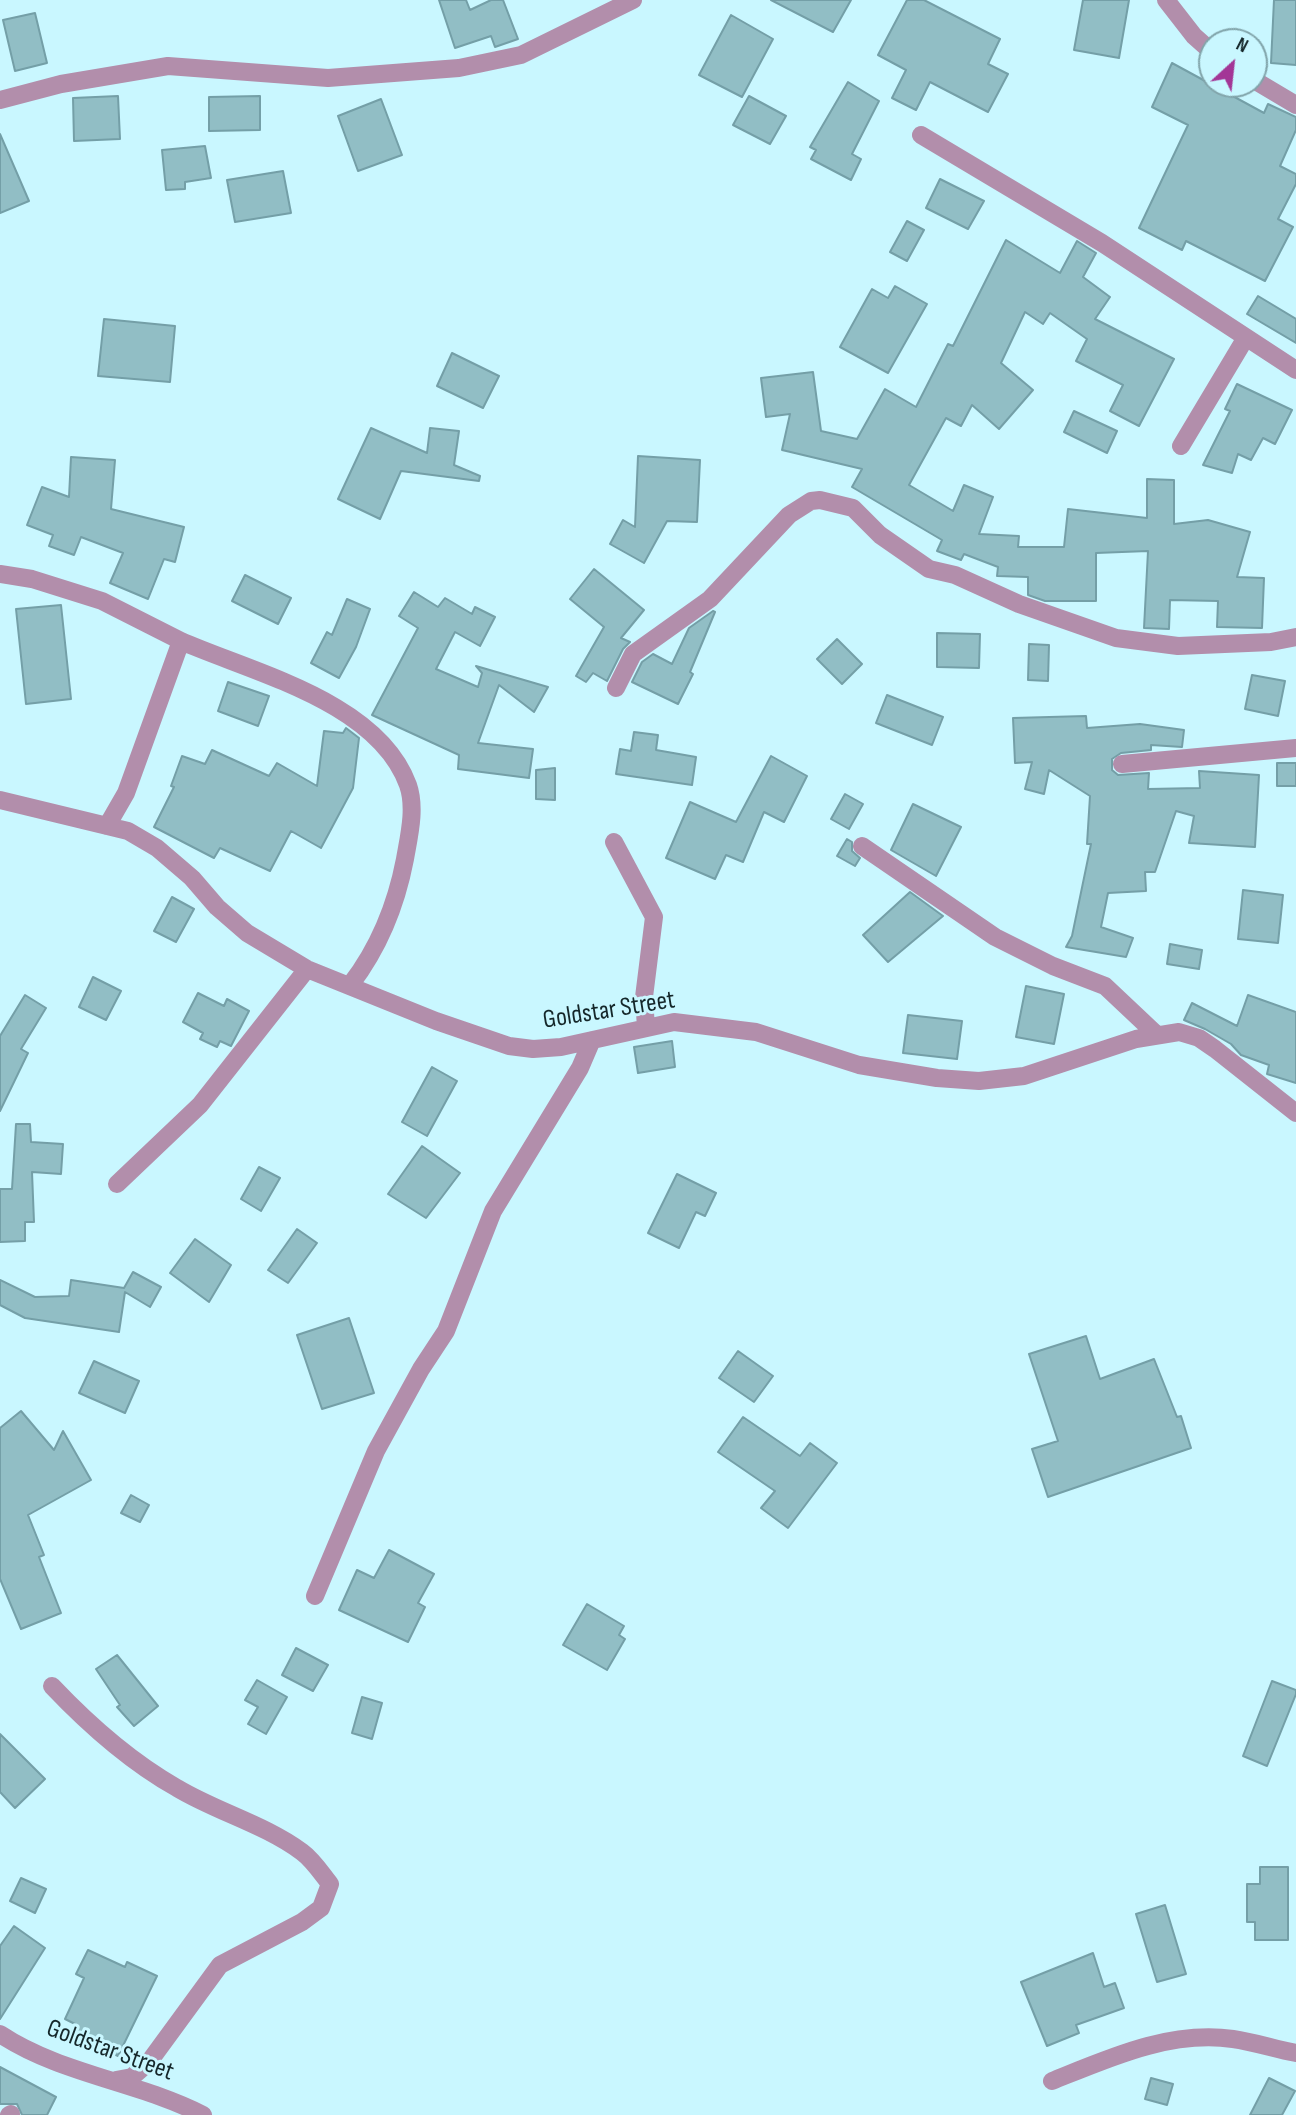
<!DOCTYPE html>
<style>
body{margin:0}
#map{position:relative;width:1296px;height:2115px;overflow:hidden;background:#c9f7ff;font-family:"Sofia Sans Condensed",sans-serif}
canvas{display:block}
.north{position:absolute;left:1198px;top:28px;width:70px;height:70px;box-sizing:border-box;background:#c9f7ff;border:2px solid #81a4aa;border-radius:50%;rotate:27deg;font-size:19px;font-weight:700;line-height:28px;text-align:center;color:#15272a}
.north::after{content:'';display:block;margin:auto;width:24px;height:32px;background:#a33696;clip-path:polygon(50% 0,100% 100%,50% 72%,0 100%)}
</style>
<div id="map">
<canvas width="1296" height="2115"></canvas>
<div class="north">N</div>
</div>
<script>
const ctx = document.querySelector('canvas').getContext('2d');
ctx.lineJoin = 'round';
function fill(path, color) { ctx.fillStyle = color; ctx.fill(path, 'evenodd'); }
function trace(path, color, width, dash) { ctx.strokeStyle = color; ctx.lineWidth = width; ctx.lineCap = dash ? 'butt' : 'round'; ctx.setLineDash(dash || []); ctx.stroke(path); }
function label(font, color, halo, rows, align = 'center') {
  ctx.font = font + ' "Sofia Sans Condensed",sans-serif'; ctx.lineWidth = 6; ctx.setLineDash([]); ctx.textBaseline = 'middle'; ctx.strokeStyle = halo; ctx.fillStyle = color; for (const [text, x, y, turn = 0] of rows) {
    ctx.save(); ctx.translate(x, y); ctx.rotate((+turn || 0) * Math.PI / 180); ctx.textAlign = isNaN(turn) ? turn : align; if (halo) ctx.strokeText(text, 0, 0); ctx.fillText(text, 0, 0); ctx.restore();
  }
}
const building = new Path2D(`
 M439,0H466L470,10L491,0H503L518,39L495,47L491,36L455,48Z
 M771,0H851L833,32Z
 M907,0H924L1000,39L988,64L1008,74L988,112L930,82L916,110L892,98L906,70L878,55Z
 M1083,0H1129L1119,58L1074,50Z
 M1274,0H1296V65L1271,63Z
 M35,13L47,63L15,71L3,20Z
 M731,15L773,39L742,97L699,75Z
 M1172,63L1264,113L1268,104L1296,117V130L1280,166L1296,174V184L1278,219L1293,227L1265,281L1186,241L1182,250L1139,228L1188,125L1152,107Z
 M848,82L879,101L852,154L861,159L851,180L811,159L816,150L810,147Z
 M118,96L120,139L74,141L73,98Z
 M260,96V130L209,131V97Z
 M749,96L786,116L770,144L733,125Z
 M381,99L402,155L358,171L338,116Z
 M0,134L29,201L0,213Z
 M205,146L211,178L185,182V189L166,190L162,150Z
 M283,171L291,213L235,222L227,180Z
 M940,179L984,201L968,229L926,208Z
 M907,221L924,230L907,261L890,252Z
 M1006,240L1060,273L1077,241L1096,253L1083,277L1110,297L1095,319L1174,359L1139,426L1110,411L1123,385L1076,361L1087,339L1050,313L1043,324L1025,312L1001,363L1033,390L999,429L972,405L961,426L946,418L909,485L953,511L964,485L993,497L979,534L1019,536L1018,547H1064L1068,509L1147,518V479L1174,480V524L1208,520L1250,532L1237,577L1264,578L1262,628L1217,627L1218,601L1170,600L1169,629L1144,628L1148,551L1096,553V601H1045L1028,595V577L997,576L998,567L964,554L961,560L937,551L942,540L852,487L862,469L782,450L790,414L766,417L761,378L813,372L821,431L857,439L885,389L916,407L948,344L953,346Z
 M895,286L927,304L888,373L840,347L872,289L888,298Z
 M1258,296L1296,319V343L1247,314Z
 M104,319L175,326L170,382L98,376Z
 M452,353L499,376L483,408L437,386Z
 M1237,384L1292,410L1275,444L1263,438L1251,460L1238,454L1232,473L1203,465L1230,411L1225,409Z
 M1074,411L1117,431L1107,453L1064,432Z
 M371,428L427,453L430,428L459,431L454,465L480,476L479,481L401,471L380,519L338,499Z
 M638,456L700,460L697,522L667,521L644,563L610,544L623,520L635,527Z
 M71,457L115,460L111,509L184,527L175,562L164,559L148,599L110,583L123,553L81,537L74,555L49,546L53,535L27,525L42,487L69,497Z
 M594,569L644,610L621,638L630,642L623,649L607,681L593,673L586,682L576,676L604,627L570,599Z
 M245,575L291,598L278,624L232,601Z
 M414,592L438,607L445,598L472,614L475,607L495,617L480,646L455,632L436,669L478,687L482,673L476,666L548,687L534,712L499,685L478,743L533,749L529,778L458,769L459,755L372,715L418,628L399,616Z
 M347,599L370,609L356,647L339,678L311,663L327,632L332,635Z
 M61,605L71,699L26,704L16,609Z
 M713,611L715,612L690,672L693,674L678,704L632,682L642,662L653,654L672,664L689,628Z
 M937,633L980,634L979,668L937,667Z
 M837,639L862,664L842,684L817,659Z
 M1029,644L1049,645L1048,681L1028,680Z
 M1252,675L1285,681L1278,716L1245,709Z
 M228,682L269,696L258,726L218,711Z
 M887,695L943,717L932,745L876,723Z
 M1086,716L1087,728L1140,724L1184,730L1182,747L1151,745V750L1121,753L1112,759V770L1118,775L1149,773L1148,789L1200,788L1199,771L1259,775L1255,847L1189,843L1194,816L1176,811L1155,872H1145L1146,891L1108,893L1101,927L1133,938L1126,957L1066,947L1072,936L1091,844H1087L1090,796L1049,770L1044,794L1025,789L1032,762L1015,763L1013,718Z
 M346,728L359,738L353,788L321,848L291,831L270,871L220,848L214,858L154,827L174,787L171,786L182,756L205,764L212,750L269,776L277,763L317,786L324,731L343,733Z
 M634,732L658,735L656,750L696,757L692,785L616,774L620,749L631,751Z
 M771,756L807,776L784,822L764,812L743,862L726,855L715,879L666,858L690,802L736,822Z
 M1277,763H1296V786H1277Z
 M555,768V800L536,799V770Z
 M845,794L863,804L849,829L831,819Z
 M913,804L961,827L936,876L891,850Z
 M847,839L852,842V851L860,858L855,866L837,856Z
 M1243,890L1283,895L1278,943L1238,939Z
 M910,892L943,916L888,962L863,935Z
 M172,897L194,909L176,942L154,931Z
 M1170,944L1202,950L1199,969L1167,964Z
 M93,977L121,991L106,1020L79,1007Z
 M1026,986L1064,994L1054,1044L1016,1037Z
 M198,993L224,1006L227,999L249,1011L231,1046L220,1041L217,1047L200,1039L203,1033L183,1022Z
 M25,995L46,1008L21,1049L28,1053L0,1111V1036Z
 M1248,995L1296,1012V1083L1267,1074L1269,1065L1241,1055L1231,1044L1205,1029L1184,1020L1192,1003L1237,1026Z
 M908,1015L962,1021L957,1059L903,1053Z
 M672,1041L675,1067L638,1073L634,1047Z
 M432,1067L457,1081L427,1136L402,1122Z
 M16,1124H30L31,1142L63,1144L61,1174L32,1172L34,1222H25V1241L0,1242V1189H12Z
 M422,1146L460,1173L426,1218L388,1194Z
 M259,1167L280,1178L261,1211L241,1199Z
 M677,1174L716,1193L705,1216L696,1212L679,1248L648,1233Z
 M297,1229L317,1243L288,1283L268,1270Z
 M195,1239L231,1265L209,1302L170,1273Z
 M133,1272L161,1287L150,1307L125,1292L119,1332L25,1318L0,1305V1280L35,1297L69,1296L71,1280L124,1288Z
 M349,1318L374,1393L322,1409L297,1335Z
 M1086,1336L1100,1379L1154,1359L1177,1417L1181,1416L1191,1448L1048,1497L1032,1449L1058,1441L1029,1354Z
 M738,1351L773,1376L754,1402L719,1378Z
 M94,1361L139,1381L125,1413L79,1393Z
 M21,1411L54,1450L63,1431L91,1480L28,1515L44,1555L39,1557L61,1613L21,1629L0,1579V1428Z
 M743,1417L800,1456L810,1443L837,1463L788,1528L761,1508L775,1491L718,1452Z
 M131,1495L149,1505L140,1522L121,1513Z
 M389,1550L434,1574L418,1603L425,1607L408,1642L339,1610L357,1570L374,1578Z
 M587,1604L624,1626L619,1635L625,1639L607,1670L563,1645Z
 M296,1648L328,1665L313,1691L282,1675Z
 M117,1655L158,1706L134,1726L117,1707L120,1705L96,1669Z
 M257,1680L287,1697L266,1734L248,1724L258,1707L245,1700Z
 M1272,1681L1296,1690V1694L1267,1766L1243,1756Z
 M362,1697L382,1703L372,1739L352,1733Z
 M0,1734L45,1779L15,1808L0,1792Z
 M1260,1867H1288V1940H1255V1922H1247V1884H1260Z
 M21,1878L46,1889L35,1913L10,1901Z
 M1165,1905L1186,1974L1157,1982L1136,1914Z
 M14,1926L45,1948L0,2019V1946Z
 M88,1950L125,1967L127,1962L157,1976L118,2056L84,2040L86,2035L73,2029L75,2024L65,2019L84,1978L76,1974Z
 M1093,1953L1104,1987L1115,1983L1124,2008L1076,2025L1079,2033L1047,2046L1021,1982Z
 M0,2067L56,2097L47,2115H22L17,2104H0Z
 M1151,2078L1173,2084L1167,2105L1145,2099Z
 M1269,2078L1295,2091L1282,2115H1250Z`);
const street = new Path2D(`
 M1166,0L1194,36L1212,52
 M1254,80L1296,105
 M0,100L61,84L168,66L328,78L459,68L521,55L633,0
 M921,135L1102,243L1296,370
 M1181,446L1245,339
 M0,574L32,579L102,601L181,641L126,793L107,826
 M181,641C254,673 378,702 408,785C416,808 409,836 405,859C396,906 380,946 351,984
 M616,688L633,654L710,599L789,515L811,501L820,500L853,508L880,535L929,569L955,575L1019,604L1116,638L1178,646L1271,642L1296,637
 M1122,764L1296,748
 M0,800L128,831L157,848L192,878L217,907L247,933L307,969L436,1021L509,1046L533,1049L561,1047L674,1022L756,1032L859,1065L937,1078L979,1081L1024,1076L1136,1039L1179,1032L1199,1038L1215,1049L1296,1113
 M614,842L654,917L644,997L646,1028
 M862,846L995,937L1053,966L1105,986L1157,1035
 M117,1184L200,1105L307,969
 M315,1596L376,1451L421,1369L446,1331L493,1211L580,1068L592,1040
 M52,1686C88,1724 131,1762 177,1788C217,1812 264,1824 302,1852C313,1860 322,1874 330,1884L321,1908L302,1922L220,1965L149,2062L132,2077L116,2080
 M0,2034C60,2074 139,2082 203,2115
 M1052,2081C1109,2058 1170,2030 1233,2039C1254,2042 1275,2049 1296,2053
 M9,2115L11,2114`);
const streetNames = [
 ["Goldstar Street",609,1011,-9],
 ["Goldstar Street",110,2051,20]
];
fill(building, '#91bec5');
trace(building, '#749fa7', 2);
trace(street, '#b28eab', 18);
label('26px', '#15272a', '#c9f7ff', streetNames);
</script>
